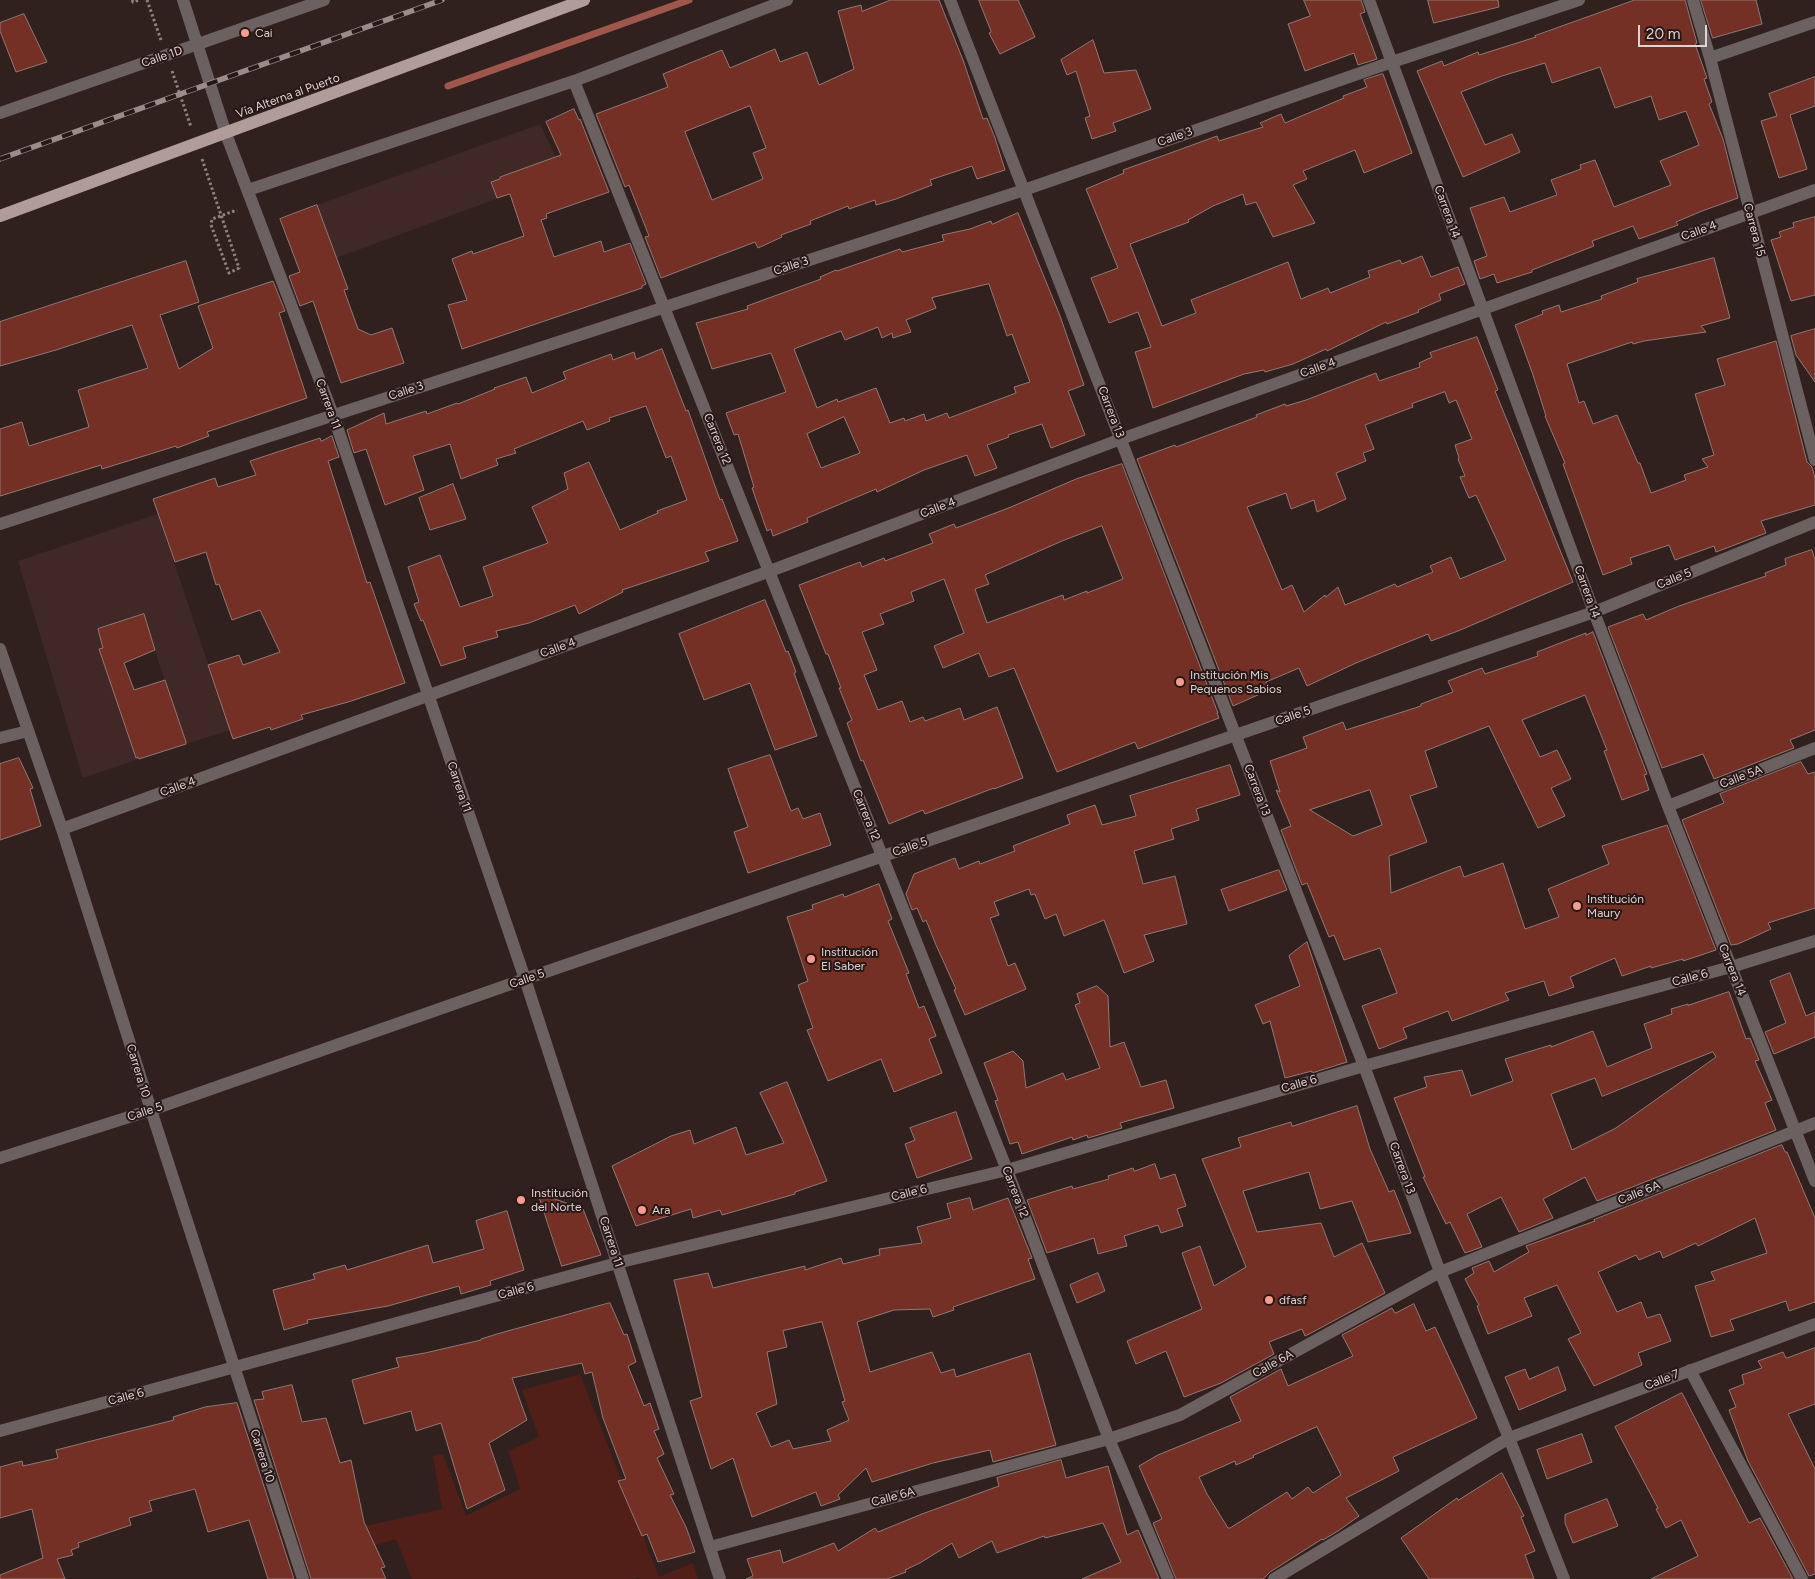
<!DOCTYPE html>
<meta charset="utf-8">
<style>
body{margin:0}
#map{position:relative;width:1815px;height:1579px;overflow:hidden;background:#31211e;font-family:Figtree,sans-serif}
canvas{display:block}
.scale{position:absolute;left:1638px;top:25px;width:69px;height:22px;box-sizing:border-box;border:2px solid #dfd4d2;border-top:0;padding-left:6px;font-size:15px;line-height:18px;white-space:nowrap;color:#dfd4d2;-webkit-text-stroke:4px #271715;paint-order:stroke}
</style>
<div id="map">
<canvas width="1815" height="1579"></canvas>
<div class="scale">20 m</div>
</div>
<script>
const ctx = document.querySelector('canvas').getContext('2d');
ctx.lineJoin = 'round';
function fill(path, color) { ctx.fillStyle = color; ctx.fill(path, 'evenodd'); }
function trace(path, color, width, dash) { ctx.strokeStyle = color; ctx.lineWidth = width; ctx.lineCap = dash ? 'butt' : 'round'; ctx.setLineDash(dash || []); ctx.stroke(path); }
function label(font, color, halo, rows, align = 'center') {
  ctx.font = font + ' Figtree,sans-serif'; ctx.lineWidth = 4; ctx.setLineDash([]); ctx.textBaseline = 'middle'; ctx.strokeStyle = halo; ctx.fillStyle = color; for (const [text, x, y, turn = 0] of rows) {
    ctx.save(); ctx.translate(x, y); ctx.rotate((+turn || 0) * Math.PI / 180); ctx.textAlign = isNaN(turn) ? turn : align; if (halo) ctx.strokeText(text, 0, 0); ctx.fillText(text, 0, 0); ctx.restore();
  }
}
const built = new Path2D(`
 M540,124L564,174L336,258L317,205Z
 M158,514L230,730L186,744L143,615L98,630L139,759L83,778L18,561Z`);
const green = new Path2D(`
 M580,1374L659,1577L693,1563L698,1579H640L639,1577L635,1579H412L396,1539L318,1563L308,1539L442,1509L433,1456L443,1454L466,1516L520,1489L509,1451L539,1437L522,1390Z`);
const stream = new Path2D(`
 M448,86L689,0`);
const building = new Path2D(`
 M891,0H939L963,60L983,119L987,118L995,138L1005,170L977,179L972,166L930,180L932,185L896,199L876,205L875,200L849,209L848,206L810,221L811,224L781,235L782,237L758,248L755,242L661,278L645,237L649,236L629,185L625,187L596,114L668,87L663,74L722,50L730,68L775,49L780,62L807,52L819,85L854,69L838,11L861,5L862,11ZM750,106L766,148L753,153L763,179L712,200L685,132Z
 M979,0H1018L1035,37L1000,54L989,33L991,32Z
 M1304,0H1361L1365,12L1360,14L1377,59L1358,65L1354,53L1305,71L1288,24L1310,16Z
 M1428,0H1498L1499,7L1434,23Z
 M1635,0H1685L1697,43L1695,44L1707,78L1704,79L1712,102L1709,104L1723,139L1738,198L1702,211L1676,222L1678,225L1639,239L1633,226L1592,241L1594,246L1532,270V272L1497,283L1494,274L1480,279L1474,261L1487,256L1470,208L1504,197L1510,212L1557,195L1551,180L1581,169L1580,165L1595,160L1614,207L1671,185L1660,161L1699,145L1686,111L1659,120L1651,96L1615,108L1600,67L1552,83L1545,63L1502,76L1461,92L1485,145L1512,134L1520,152L1463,177L1417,71L1442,61L1444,66L1478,52L1479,55L1536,37L1535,36Z
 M1701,0H1756L1762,24L1713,38Z
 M24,14L47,62L16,72L0,31V23Z
 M1093,40L1104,73L1136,70L1151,109L1113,123L1116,131L1092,139L1085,118L1090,116L1076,71L1067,75L1061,60Z
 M1383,74L1412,153L1364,173L1355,150L1303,171L1307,179L1293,185L1315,223L1273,237L1256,202L1246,205L1243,194L1213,206L1188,220L1189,222L1130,244L1162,326L1196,313L1191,300L1288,262L1301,299L1328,288L1330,293L1370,277L1368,271L1400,260L1402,264L1422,256L1431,277L1458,267L1465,284L1439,294L1441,300L1418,310L1419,312L1387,324L1386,322L1327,351L1326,349L1293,364L1265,372L1264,370L1244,374L1153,408L1135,352L1151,347L1138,312L1109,323L1091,278L1118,268L1086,189L1124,173L1123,170L1165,155L1217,136L1219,141L1263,127L1260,123L1281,114L1285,123L1344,98L1343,96L1367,87L1364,80Z
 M1815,77V106L1790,115L1807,169L1779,178L1761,121L1777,116L1769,94Z
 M574,109L579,120L580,119L609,192L546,214L547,218L541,220L554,257L601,241L604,252L630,243L646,284L642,286V288L462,349L448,305L467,300L452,259L472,251L473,254L524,236L510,194L497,198L491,182L500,179V177L561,155L546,122Z
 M317,205L348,289L344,290L358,329L371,335L392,328L404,363L341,383L313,301L300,306L289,276L300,272L280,219Z
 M1018,213L1060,316L1084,385L1068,391L1085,435L1051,448L1042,424L1008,435L1009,437L987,445L997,468L975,476L967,455L924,470L877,492L876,489L807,518L808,522L773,536L771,529L767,531L752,488L754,487L738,434L734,435L726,413L786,392L771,353L712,369L696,323L748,309L747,306L821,279L820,277L836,270L837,271L900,249L902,252L944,241L942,235L970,229L991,221L992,224ZM989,284L1007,336L1012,334L1030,382L1014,387L1016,393L949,418L947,413L926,421L924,414L905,421L904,418L890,423L876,388L838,402L837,399L817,408L794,349L841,331L845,340L878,327L882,338L892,333L893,338L911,332L906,320L936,308L932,298ZM844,417L860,453L821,468L807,434Z
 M1815,217V295L1791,301L1771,240L1781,237L1779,232L1794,227L1793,223Z
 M1714,258L1730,318L1701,326L1706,332L1644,341L1633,344L1632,342L1567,364L1579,403L1584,401L1593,424L1617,415L1638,463H1640L1651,493L1686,480L1684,475L1708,467L1702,459L1714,455L1695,394L1725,385L1717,359L1776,341L1807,462L1812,467L1815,478V505L1761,521L1766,533L1716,552L1714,546L1675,560L1669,545L1630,558L1632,564L1603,575L1563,464L1565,463L1545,416H1546L1533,375L1515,325L1543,314L1542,311L1559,305L1561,312L1602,299L1601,296L1638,282L1637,279Z
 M186,261L199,302L160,315L179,369L213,348L198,306L273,281L285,311L279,313L307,398L207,432L209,436L177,448L176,446L102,469L101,465L0,496V429L22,422L29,446L89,427L78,390L148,368L132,325L56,350L0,366V322Z
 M1815,329V382L1796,355L1791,336Z
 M1477,337L1498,390L1495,391L1573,582L1458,631L1431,641L1428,634L1356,663L1307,686L1299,668L1266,682L1269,690L1233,706L1137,459L1175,445L1176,447L1257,417L1256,415L1285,404L1286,406L1306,400L1376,373L1379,381L1420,367L1419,363L1432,357L1430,353ZM1445,392L1449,403L1456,400L1472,439L1455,445L1459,458L1458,459L1465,476L1460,477L1469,498L1476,495L1506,560L1460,579L1451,557L1430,566L1433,572L1397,587L1395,584L1345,605L1338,587L1326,597L1325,595L1304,612L1292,585L1282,590L1247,507L1286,493L1291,509L1314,500L1317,512L1346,499L1336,473L1366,461L1363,453L1374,449L1365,425L1413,407L1412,404Z
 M662,349L686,411L688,410L720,500L722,499L738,541L705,552L709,561L622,590L623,592L579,614L575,605L529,623L496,631L498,637L463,647L466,658L441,666L423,620L421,621L414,604L419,602L408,567L440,555L460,607L493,596L483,567L548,543L532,507L568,489L564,473L589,462L620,530L658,513L657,511L687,500L671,456L666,458L646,406L609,418L610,421L587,430L583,421L514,449L516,453L496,459L498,465L461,479L450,444L413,456L424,490L385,505L366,449L354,453L347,430L384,413L386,424L426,411L427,414L457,403L458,404L495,389L494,388L526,377L532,393L566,379L563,372L611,354L613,360L634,352L636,359Z
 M332,436L339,457L328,461L367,583L370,582L405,683L348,702L301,715L303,719L271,730L270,727L233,739L208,665L239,655L243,665L280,652L260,610L232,620L219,584L216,585L206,552L175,562L153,499L215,478L218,487L256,475L250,461L320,438L321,441Z
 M1122,464L1218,713H1217L1219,718L1138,749L1135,742L1057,772L1014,668L989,677L979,653L943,668L934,646L964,633L944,579L911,592L914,601L880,614L884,624L862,632L877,670L864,675L878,710L902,701L910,722L923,717L925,721L960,708L964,720L997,707L1023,778L994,789V788L925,814L923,810L889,824L863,760L861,761L847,723L852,720L839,688H841L828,654H826L799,585L860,562L862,567L884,558L885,561L933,543L929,534L954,524L956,528L1011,507L1076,479ZM1102,526L1123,579L1087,593V591L1064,600L1063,595L987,623L975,589L989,584L985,575L1062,541Z
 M453,484L466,519L430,530L419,498Z
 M1812,550L1815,560V730L1790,740L1794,748L1714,779L1703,754L1662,768L1608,627L1643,614L1646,620L1679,606L1766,576L1765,573L1786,565L1785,559Z
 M765,600L786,652L788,651L796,672L794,673L817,736L775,750L750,683L704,700L679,634Z
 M144,614L155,650L124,663L134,690L165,680L186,742V744L139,759L138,757L136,758L99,649L103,648L98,629Z
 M1593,632L1647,774L1644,775L1649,790L1622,800L1604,751L1607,750L1585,695L1522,720L1540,757L1557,750L1571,779L1551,788L1565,816L1538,828L1489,726L1425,751L1437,787L1410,796L1427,842L1389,856L1391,893L1460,866L1464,877L1503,863L1525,929L1559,917L1548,889L1609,864L1602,846L1667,825L1716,950L1683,961V959L1651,968V966L1622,976L1615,958L1570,977L1574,987L1549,996L1544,981L1505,993L1509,1000L1452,1021L1448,1011L1403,1028L1407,1038L1379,1049L1362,1006L1397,993L1380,948L1344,960L1334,935L1329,937L1307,883L1302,885L1281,830L1291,826L1276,790L1280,792L1270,761L1307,748L1303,737L1343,722L1346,730L1421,706V704L1453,692L1448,681L1482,668L1485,674L1538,656L1537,652L1586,633V635ZM1370,790L1382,825L1353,836L1310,810Z
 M770,755L791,811L798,808L803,819L820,813L831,845L748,873L734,832L748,827L728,769Z
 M19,758L33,788L30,789L41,826L0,840V764Z
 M1801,762L1808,774L1815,772V908L1768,923L1771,929L1738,944L1731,945L1682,820L1724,803L1720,794Z
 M1230,765L1240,795L1196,809L1199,820L1171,829L1174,839L1134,851L1143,884L1175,876L1187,924L1144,935L1154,961L1124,973L1104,920L1064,936L1056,914L1045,919L1035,894L1031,895L1029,889L994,902L999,915L990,918L1008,966L1015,963L1026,989L965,1015L954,990L956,989L936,945L926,920L923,922L917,908L912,910L906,894L914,874L955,858L959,869L979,861L980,864L1015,851L1013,846L1070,824L1067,815L1095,805L1102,825L1136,816L1130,796Z
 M1279,870L1287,890L1229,911L1221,890Z
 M879,884L892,919L888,921L909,973L906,974L919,1008L924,1006L936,1036L929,1039L942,1073L894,1092L881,1059L828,1081L807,1030L813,1028L798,985L808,981L787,917L813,909L812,905L843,894L844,897Z
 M1307,942L1347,1062L1312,1073V1071L1285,1078L1270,1021L1263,1024L1255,1005L1300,986L1289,956Z
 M1790,973L1806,1016L1815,1012V1037L1774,1054L1765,1032L1786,1023L1770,981Z
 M1097,986L1108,996L1110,1047L1124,1042L1141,1087L1166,1080L1174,1108L1120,1123L1122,1128L1088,1138L1087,1135L1073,1140L1072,1137L1022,1154L1018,1142L1010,1144L995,1101L998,1100L984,1063L1013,1051L1023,1061L1026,1088L1063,1073L1066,1080L1100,1068L1075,1005L1080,1003L1077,994Z
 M1729,992L1746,1039L1750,1038L1759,1060L1755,1061L1772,1100L1765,1103L1776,1130L1597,1201L1585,1177L1543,1199L1553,1218L1519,1232L1501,1197L1467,1214L1482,1247L1465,1253L1450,1222L1446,1224L1423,1177H1425L1394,1098L1427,1087L1424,1077L1462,1070L1471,1096L1513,1081L1505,1059L1551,1045V1047L1593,1031L1607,1067L1652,1048L1644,1024L1672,1014L1671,1009L1688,1004V1005ZM1713,1052L1716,1057L1616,1128L1572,1150L1551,1094L1595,1078L1602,1096Z
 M787,1082L827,1181L795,1192V1194L722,1215L720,1210L693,1218L691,1209L636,1226L612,1166L671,1136L690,1130L694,1144L736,1127L746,1155L784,1143L760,1093Z
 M1357,1106L1370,1149L1389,1192L1394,1190L1411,1233L1368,1242L1352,1201L1320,1209L1309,1172L1243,1191L1257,1232L1321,1223L1334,1257L1362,1243L1385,1293L1313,1332L1305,1336L1302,1329L1269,1342L1274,1354L1221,1383L1184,1397L1166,1351L1136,1364L1127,1341L1202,1309L1182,1253L1200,1246L1214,1286L1246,1267L1202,1159L1241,1147L1238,1138L1291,1122L1292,1126Z
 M956,1112L972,1159L917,1178L905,1144L915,1140L910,1128Z
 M1782,1145L1785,1152H1787L1815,1218V1302L1789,1311L1786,1301L1730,1320L1734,1330L1711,1337L1695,1286L1715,1280L1711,1272L1767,1253L1755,1218L1698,1246L1696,1243L1663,1258L1660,1251L1639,1260L1636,1255L1598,1272L1617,1312L1641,1302L1647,1318L1660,1314L1671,1341L1638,1353L1642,1365L1594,1386L1568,1339L1581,1333L1557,1285L1524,1298L1532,1316L1488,1334L1477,1306L1479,1305L1465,1279L1474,1273L1472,1268L1489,1261L1494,1272L1529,1252L1526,1246L1595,1221L1594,1220Z
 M1155,1164L1160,1179L1175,1174L1186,1206L1177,1209L1183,1226L1161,1233L1158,1225L1124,1236L1127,1246L1098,1254L1094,1238L1047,1253L1027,1200L1072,1186L1073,1189L1109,1179L1108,1176L1133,1168L1134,1171Z
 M538,1193L583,1209L601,1255L562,1266Z
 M970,1198L973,1210L1008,1198L1032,1258L1028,1259L1035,1279L953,1307L954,1310L933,1317L930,1309L894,1310L857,1322L870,1372L932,1352L941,1373L954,1369L956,1377L1030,1353L1056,1445L993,1462L990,1450L933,1463L872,1482L866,1468L838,1495L840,1499L821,1506L816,1492L752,1517L733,1458L711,1469L690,1401L702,1397L674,1280L708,1273L713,1288L805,1266V1270L841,1258L843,1264L880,1255L879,1249L922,1243L917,1227L951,1218L947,1204ZM822,1322L845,1401L842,1402L849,1420L827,1430L831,1441L793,1449L789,1440L771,1447L756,1413L777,1404L767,1352L787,1347L783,1331Z
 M507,1211L524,1270L490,1281L491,1285L461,1294L459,1286L388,1306L307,1320L308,1323L284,1330L273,1290L315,1279L313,1274L345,1265L347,1270L428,1245L433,1263L484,1249L476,1221Z
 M1098,1273L1105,1291L1077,1303L1070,1285Z
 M610,1303L624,1335L627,1334L636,1362L628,1366L644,1406L650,1403L659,1429L654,1431L664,1454L657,1458L674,1494L670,1495L686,1527L695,1552L658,1562L647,1534L642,1536L618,1481L626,1479L603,1418L592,1372L585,1374L582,1363L512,1378L527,1420L489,1443L505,1490L467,1509L441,1423L416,1431L411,1411L364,1424L352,1380L399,1367L396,1358L425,1353L481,1340V1339L497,1334Z
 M1414,1304L1426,1331L1435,1327L1477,1418L1393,1457L1399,1471L1346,1498L1359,1516L1338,1531L1323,1540L1322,1539L1270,1572L1263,1579H1176L1153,1523L1162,1519L1139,1466L1158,1455L1241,1421L1230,1397L1281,1369L1288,1386L1353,1356L1342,1335L1392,1308L1395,1313ZM1317,1427L1341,1475L1313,1493L1308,1487L1292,1499L1287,1492L1230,1528H1228L1207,1494L1199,1477L1235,1461L1236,1465L1254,1457L1253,1456Z
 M1815,1348V1404L1788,1414L1815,1469V1574L1809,1576L1748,1461L1729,1410L1736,1407L1729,1390L1744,1384L1742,1375L1762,1368L1758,1361L1783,1352L1786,1358Z
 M1558,1367L1566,1390L1519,1410L1505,1377L1525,1369L1529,1379Z
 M292,1385L302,1422L326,1418L340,1463L351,1460L364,1522L385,1567L381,1568L386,1579H311L254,1400L264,1399L262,1392Z
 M1682,1393L1749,1523L1760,1518L1793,1579H1651L1698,1556L1681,1520L1666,1528L1656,1509L1658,1508L1615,1427Z
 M237,1403L294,1579H268L249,1520L208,1532L195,1489L149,1501L152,1511L129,1518L131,1525L78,1543L79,1547L71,1550L73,1555L57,1559L65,1579H0V1575L43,1558L32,1509L0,1518V1467L22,1461L23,1466L58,1458L56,1450L174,1420L173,1417L205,1407Z
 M1582,1434L1592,1462L1547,1479L1537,1450Z
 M1061,1460L1066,1478L1108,1466L1127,1535L1138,1530L1159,1579H1082L1121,1562L1103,1523L1045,1538L1044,1536L997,1553L992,1541L959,1558L952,1543L920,1563L905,1570L906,1572L887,1579H746L753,1576L747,1559L780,1550L783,1563L834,1543L838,1551L875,1528L878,1532L922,1514L999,1486L997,1478Z
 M1502,1473L1524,1516L1521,1517L1535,1551L1525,1555L1534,1579H1429L1401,1538L1457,1498L1458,1500Z
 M1607,1499L1618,1526L1573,1543L1565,1523V1515Z`);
const path = new Path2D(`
 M132,0L133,2L139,0
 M147,0L161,40
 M172,71L191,127
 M202,159L239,268L229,273L211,225L212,219L237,210`);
const minor = new Path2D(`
 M950,0L1364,1066L1440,1272L1509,1438L1564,1579
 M1369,0L1594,612L1668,806L1815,1181
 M1693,0L1710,58L1815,460
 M1710,58L1815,22
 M574,81L1007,1170L1109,1439L1168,1579
 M0,113L324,0
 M248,190L574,81L787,0
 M0,524L1024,190L1392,62L1579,0
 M0,649L62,829L151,1110L303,1579
 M0,738L28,731
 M1668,806L1815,748
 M62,829L770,571L1121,439L1815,190
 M0,1158L151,1110L525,979L1594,612L1815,522
 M1690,1370L1802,1579
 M710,1547L1109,1439L1180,1415L1440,1272L1815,1123
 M1274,1579L1509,1438L1815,1324`);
const tertiary = new Path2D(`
 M183,0L226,134L333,415L525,979L720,1579
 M0,1431L617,1263L1007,1170L1364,1066L1731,967L1815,941`);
const primary = new Path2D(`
 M0,216L584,0`);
const rail = new Path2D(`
 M0,159L442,0`);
const markers = [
 [245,33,5,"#f59d8e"],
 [1180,682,5,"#f59d8e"],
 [1577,906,5,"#f59d8e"],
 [811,959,5,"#f59d8e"],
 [521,1200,5,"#f59d8e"],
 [642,1210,5,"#f59d8e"],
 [1269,1300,5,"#f59d8e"]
];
const poiNames = [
 ["Cai",255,33],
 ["Institución Mis",1190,675],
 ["Pequenos Sabios",1190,689],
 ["Institución",1587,899],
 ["Maury",1587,913],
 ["Institución",821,952],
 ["El Saber",821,966],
 ["Institución",531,1193],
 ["del Norte",531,1207],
 ["Ara",652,1210],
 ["dfasf",1279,1300]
];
const streetNames = [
 ["Calle 1D",162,57,-19],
 ["Vía Alterna al Puerto",288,96,-20],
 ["Calle 3",1175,137,-19],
 ["Carrera 14",1447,212,70],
 ["Carrera 15",1754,230,75],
 ["Calle 4",1699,231,-20],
 ["Calle 3",791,266,-18],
 ["Calle 4",1318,368,-20],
 ["Calle 3",406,391,-18],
 ["Carrera 11",328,404,70],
 ["Carrera 13",1111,412,69],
 ["Carrera 12",717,439,68],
 ["Calle 4",938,508,-21],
 ["Calle 5",1674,579,-22],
 ["Carrera 14",1587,592,70],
 ["Calle 4",558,648,-20],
 ["Calle 5",1293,716,-19],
 ["Calle 5A",1741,777,-21],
 ["Calle 4",178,787,-20],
 ["Carrera 11",459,787,71],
 ["Carrera 13",1257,790,69],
 ["Carrera 12",866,815,68],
 ["Calle 5",910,847,-19],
 ["Carrera 14",1732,970,68],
 ["Calle 6",1690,978,-15],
 ["Calle 5",527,979,-19],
 ["Carrera 10",138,1071,73],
 ["Calle 6",1299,1084,-16],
 ["Calle 5",145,1112,-18],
 ["Carrera 13",1402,1168,70],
 ["Carrera 12",1015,1192,69],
 ["Calle 6",909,1193,-14],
 ["Calle 6A",1639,1193,-22],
 ["Carrera 11",611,1242,72],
 ["Calle 6",516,1291,-15],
 ["Calle 6A",1273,1364,-29],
 ["Calle 7",1662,1380,-21],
 ["Calle 6",126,1397,-15],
 ["Carrera 10",262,1456,72],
 ["Calle 6A",893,1497,-15]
];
fill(built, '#3f2825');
fill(green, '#521f18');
trace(stream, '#a0574b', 7);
fill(building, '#753026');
trace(building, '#8e7975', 1);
trace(path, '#8f817f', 3, [2.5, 2.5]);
trace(minor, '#6a6160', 12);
trace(tertiary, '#6a6160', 12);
trace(primary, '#b09d9a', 12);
trace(rail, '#998c8a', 5.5);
trace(rail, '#271715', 4, [11]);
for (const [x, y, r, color] of markers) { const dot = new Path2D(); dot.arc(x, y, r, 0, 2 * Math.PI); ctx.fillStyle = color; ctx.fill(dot); trace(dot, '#271715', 2); }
label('12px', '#dfd4d2', '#271715', poiNames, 'left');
label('12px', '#dfd4d2', '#271715', streetNames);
</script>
